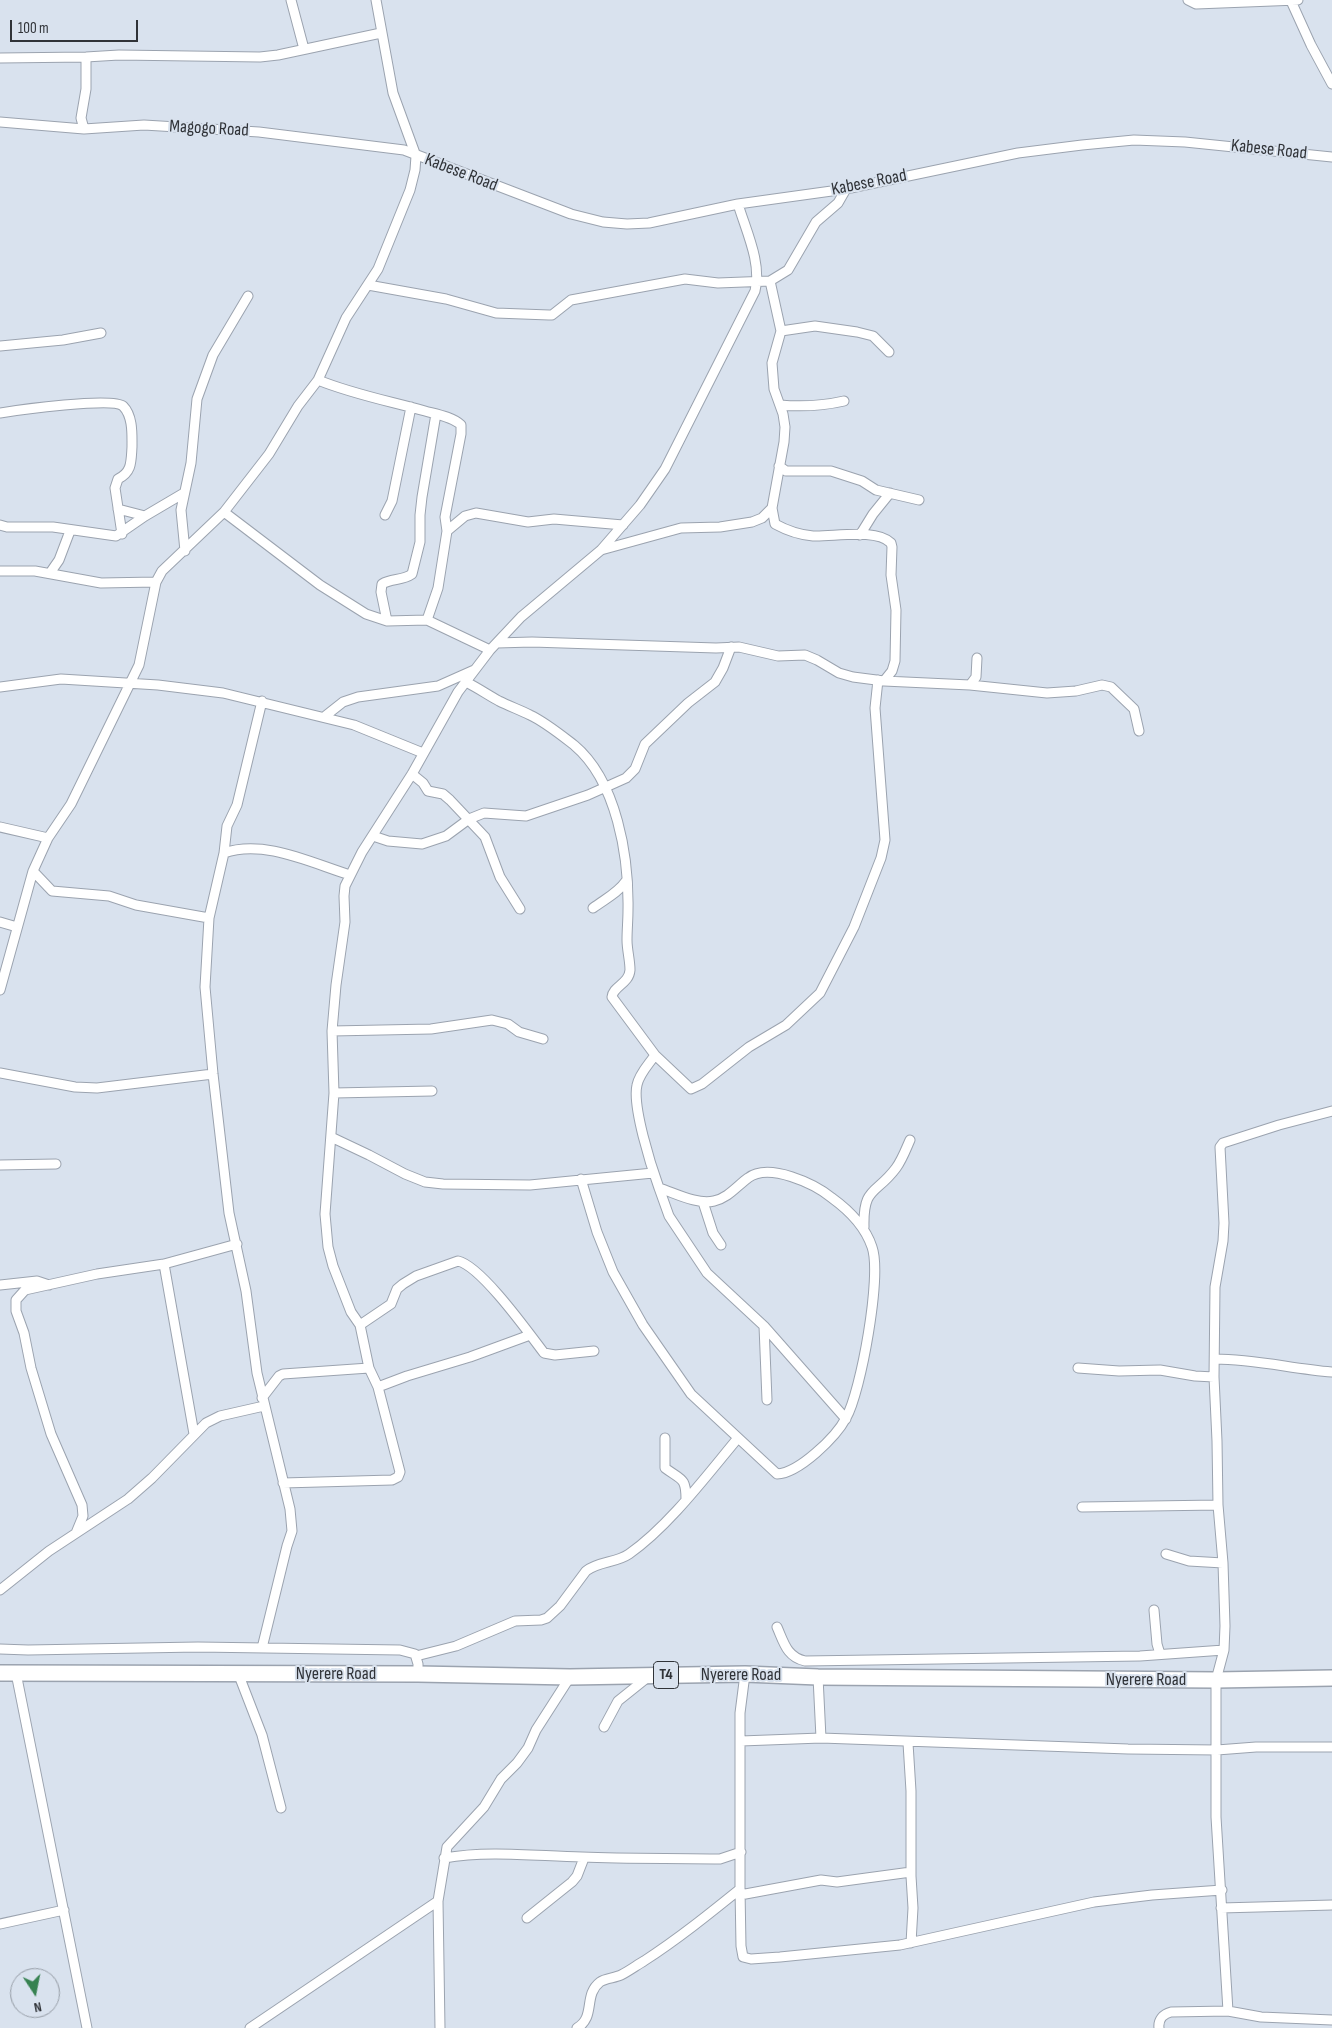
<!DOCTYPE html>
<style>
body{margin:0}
#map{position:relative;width:1332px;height:2028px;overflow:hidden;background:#d9e2ee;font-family:"Sofia Sans Condensed",sans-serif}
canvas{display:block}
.north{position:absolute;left:10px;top:1968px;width:50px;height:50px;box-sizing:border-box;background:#d9e2ee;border:1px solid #959ca5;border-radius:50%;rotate:169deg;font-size:14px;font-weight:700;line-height:20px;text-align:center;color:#303338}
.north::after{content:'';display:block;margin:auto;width:18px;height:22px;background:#378251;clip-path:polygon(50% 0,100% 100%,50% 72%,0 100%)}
.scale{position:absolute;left:10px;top:20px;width:128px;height:22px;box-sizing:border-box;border:2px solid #303338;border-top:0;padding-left:6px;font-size:15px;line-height:18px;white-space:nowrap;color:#303338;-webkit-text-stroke:4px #d9e2ee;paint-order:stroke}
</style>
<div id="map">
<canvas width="1332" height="2028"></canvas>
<div class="north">N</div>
<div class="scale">100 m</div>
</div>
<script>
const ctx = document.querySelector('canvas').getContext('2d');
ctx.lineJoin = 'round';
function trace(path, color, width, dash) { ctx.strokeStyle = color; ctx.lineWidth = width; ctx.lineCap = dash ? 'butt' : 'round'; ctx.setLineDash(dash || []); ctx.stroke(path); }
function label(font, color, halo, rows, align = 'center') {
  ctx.font = font + ' "Sofia Sans Condensed",sans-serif'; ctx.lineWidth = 4; ctx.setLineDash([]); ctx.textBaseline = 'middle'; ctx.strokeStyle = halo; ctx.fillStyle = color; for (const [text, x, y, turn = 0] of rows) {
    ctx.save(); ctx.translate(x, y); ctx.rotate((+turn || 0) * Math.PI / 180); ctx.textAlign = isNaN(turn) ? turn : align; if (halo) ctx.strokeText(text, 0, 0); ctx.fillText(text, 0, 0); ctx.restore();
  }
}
const street = new Path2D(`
 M291,0L304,49
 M1188,0L1196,4L1298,0
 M1291,1L1311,45L1332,84
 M0,58L86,57L119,55L260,57L278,55L381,33
 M0,122L84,129L144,125L259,132L404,150L571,214L603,222L627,224L649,223L738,204L846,189L1018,153L1082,145L1134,140L1185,142L1332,157
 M84,129L81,118L86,89V57
 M368,285L446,299L496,313L549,315H552L571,300L685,279L718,283L770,281L788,270L816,222L838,203L846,189
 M781,331L815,326L857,332L873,336L889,352
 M0,346L63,340L101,333
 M318,380C352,394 389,401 425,411C436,414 453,417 461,425V434L445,517L447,531L438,588L427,620
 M780,405C803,407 822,406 844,401
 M0,413C18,410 112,397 123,406C133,416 132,434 132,447C131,462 132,472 118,479L115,488L122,534
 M779,466L786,471H831L862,481L876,490L919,500
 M772,508L775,524C786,530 801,535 813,536C833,537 876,528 891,543L892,547L891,575L896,610L895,661L892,671L884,681
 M118,509L145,516
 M224,512L320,585L366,614L387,621L427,620L490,650
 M385,515L392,501L411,407
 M0,525L7,527H53L116,536L145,516L184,493
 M447,531L465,516L476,513L528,522L554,519L623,525
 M860,535L873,514L890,493
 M601,550L681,528L720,527L752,522L762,518L772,508L784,442L785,427L783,414L774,389L772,363L781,331L770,281
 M185,551L181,510L191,463L197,399L213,355L248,296
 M0,571H35L101,583L156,582
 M50,573L59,560L70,531
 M387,621L381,592L382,584C392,578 402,581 412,574L420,542V515L422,497L436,414
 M497,643L532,642L716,648L739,647L778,656L805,655L817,660L839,673L853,677L884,681L970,685L1047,693L1076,691L1102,685L1111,687L1134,709L1139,731
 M466,682C478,688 488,695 499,701C509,706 520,710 530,715C545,722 561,735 574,745C617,781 629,857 628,910C628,920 627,930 627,940C627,950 630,960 630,970C629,984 613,986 612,997L655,1055L691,1089L702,1084L749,1047L786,1025L820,993L854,927L881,858L885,840L875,708L878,680
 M970,685L976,677L977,658
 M0,687L61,679L158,685L223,693L354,725L423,753
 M324,717L343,702L358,697L438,686L474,670
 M412,774L423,783L428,791L443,794L450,800L485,837L500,877L520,909
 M0,827L48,838
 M373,836L388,841L422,844L446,836L469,819L484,813L526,816L588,795L626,778L635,769L645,744L688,703L715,682L723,668L731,647
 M224,853L227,826L237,805L262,701
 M33,871L52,891L109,896L136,905L209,918
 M593,908C605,899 618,893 626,881
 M0,922L17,927
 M0,990L33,871L48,838L71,804L139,665L156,582L162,571L224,512L269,454L298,406L318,380L346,318L378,269L410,190L415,170L416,156L393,93L376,0
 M332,1031L431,1029L492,1020L508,1024L519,1032L543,1039
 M0,1073L75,1087L97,1088L213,1074
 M334,1093L432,1091
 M331,1137L369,1155L405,1174L425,1182L443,1184L530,1185L653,1173
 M0,1165L56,1164
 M581,1179L597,1232L613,1272L643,1325L691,1394L777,1474C799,1473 836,1437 846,1418C861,1392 882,1275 872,1247C865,1226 850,1211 832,1198C815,1184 769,1162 748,1178C737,1186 728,1198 714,1201C697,1205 675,1193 659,1188C651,1166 632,1106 637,1085C639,1074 649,1064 655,1055
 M659,1188L669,1216L707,1273L764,1326L846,1419
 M703,1202L713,1233L721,1245
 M864,1227C863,1186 876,1195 896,1168C902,1160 906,1149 910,1140
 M164,1264L194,1434
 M0,1285L37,1281L49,1285
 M360,1325L391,1304L397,1289L403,1284L416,1276L458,1261C481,1266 528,1332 544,1353L555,1355L594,1351
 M764,1326L767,1400
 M1215,1359C1255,1359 1293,1369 1332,1372
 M1078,1368L1119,1371L1160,1370L1195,1376L1214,1377
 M378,1387L407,1376L470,1357L530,1335
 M262,1398L279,1376L283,1374L369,1368
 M665,1438V1468C681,1480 686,1477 686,1499
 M283,1483L392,1480L398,1477L400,1472L378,1387L369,1368L360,1325L351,1312L333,1266L328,1247L325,1214L334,1093L332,1031L336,985L345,922L344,896L345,886L362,852L412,774L458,692L490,650L521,617L601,550L640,505L665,469L755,291C762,263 746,231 738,204
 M1082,1507L1218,1505
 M76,1533L83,1516L82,1505L51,1434L31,1368L24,1333L16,1311V1300L25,1290L97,1274L164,1264L237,1244
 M1166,1554L1189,1561L1223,1563
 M0,1590L49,1551L128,1499L152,1478L206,1423L220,1416L264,1406
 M1154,1610L1157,1644L1160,1654
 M777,1627C784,1643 787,1657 805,1661L1140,1656L1224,1650
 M262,1648L287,1546L292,1531L290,1509L257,1373L246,1291L229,1213L213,1074L205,987L209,918L224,853C264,839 311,863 350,875
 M0,1649L28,1650L198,1647L400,1650L415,1654L418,1664V1674
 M416,1656L456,1646L515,1621L541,1620L547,1618L560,1606L586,1571C599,1561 616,1563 629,1554C669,1526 707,1475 738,1438
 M16,1673L87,2028
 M238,1673L262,1735L281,1808
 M745,1674L740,1713V1889L741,1946L743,1957L751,1959L780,1957L900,1945L1094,1902L1152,1895L1222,1890
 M818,1677L821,1738
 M604,1727L618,1701L648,1677
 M741,1741L821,1738L1128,1749L1217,1750L1256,1747H1332
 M908,1743L911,1791V1876L913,1908L911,1943
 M444,1858C489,1850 536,1856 582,1857C628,1859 674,1858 720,1859L741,1852
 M740,1895L821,1880L837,1882L911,1872
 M438,1901L440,2028
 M1221,1908L1332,1905
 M527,1918L572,1882L577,1876L584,1858
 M0,1924L64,1910
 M1228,2011L1216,1817V1680L1224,1650L1225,1626L1223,1563L1218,1505L1217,1441L1214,1377L1215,1287L1223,1241L1224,1223L1220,1147L1223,1143L1279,1125L1332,1111
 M250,2028L438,1901L447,1847L484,1807L501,1779L517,1763L528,1748L536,1730L570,1677
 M577,2028C596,2017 583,1995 600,1982C605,1978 615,1978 621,1975C629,1971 637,1965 644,1961C678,1939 709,1914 740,1889
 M1159,2028C1158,2020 1163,2014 1171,2012L1228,2011L1261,2017L1332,2020`);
const highway = new Path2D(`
 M0,1673L418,1674L570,1677L745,1674L818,1677L1216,1680L1332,1678`);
const shields = [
 [666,1675,25]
];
const shieldNames = [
 ["T4",666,1675]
];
const streetNames = [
 ["Magogo Road",209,129,3],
 ["Kabese Road",1269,150,6],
 ["Kabese Road",461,173,21],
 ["Kabese Road",869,183,-11],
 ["Nyerere Road",336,1674],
 ["Nyerere Road",741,1675],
 ["Nyerere Road",1146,1680]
];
trace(street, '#9ba3af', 11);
trace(highway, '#9ba3af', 18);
trace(street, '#fff', 9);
trace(highway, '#fff', 15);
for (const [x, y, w] of shields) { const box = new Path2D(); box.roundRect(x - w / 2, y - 13.5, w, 27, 4); ctx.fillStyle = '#d9e2ee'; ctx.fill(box); trace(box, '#303338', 1); }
label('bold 16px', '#303338', null, shieldNames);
label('18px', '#303338', '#d9e2ee', streetNames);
</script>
